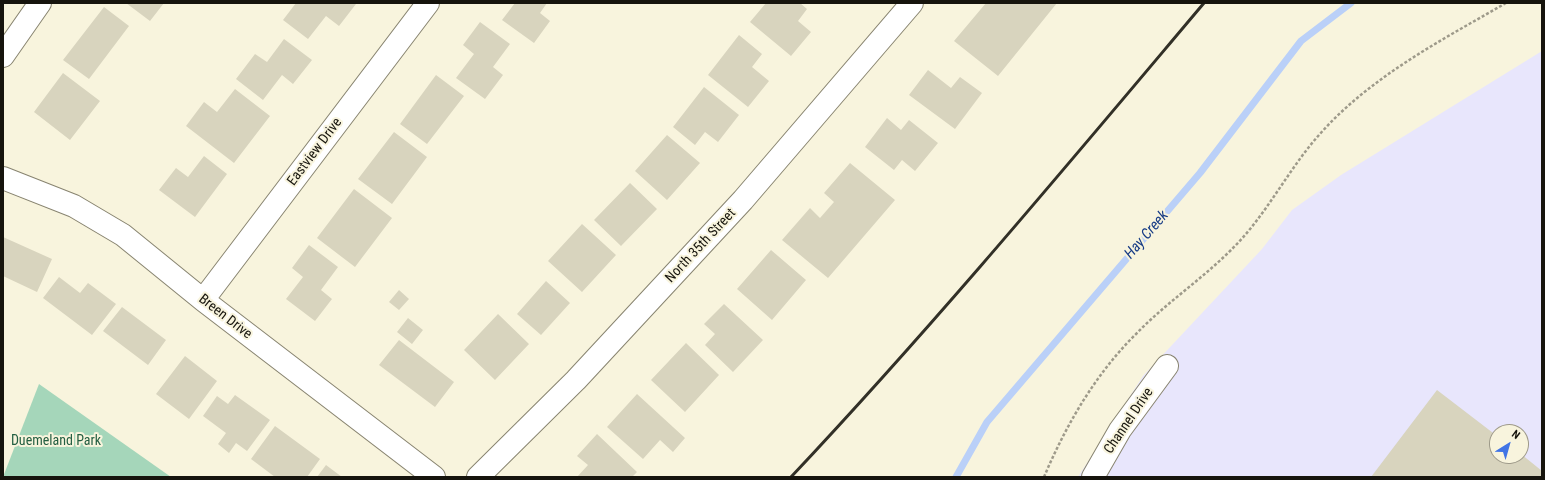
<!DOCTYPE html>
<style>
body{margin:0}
#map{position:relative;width:1545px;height:480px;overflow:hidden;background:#f8f4dd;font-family:"Roboto Condensed",sans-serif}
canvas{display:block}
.frame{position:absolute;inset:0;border:4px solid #16140d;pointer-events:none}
.north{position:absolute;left:1489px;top:424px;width:40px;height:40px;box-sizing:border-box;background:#f8f4dd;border:1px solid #9e9a8a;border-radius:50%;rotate:37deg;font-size:11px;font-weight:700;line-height:16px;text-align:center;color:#16140d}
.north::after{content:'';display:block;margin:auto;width:14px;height:18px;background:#4174e5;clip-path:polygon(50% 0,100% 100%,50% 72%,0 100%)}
</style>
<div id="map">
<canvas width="1545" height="480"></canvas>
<div class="frame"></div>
<div class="north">N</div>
</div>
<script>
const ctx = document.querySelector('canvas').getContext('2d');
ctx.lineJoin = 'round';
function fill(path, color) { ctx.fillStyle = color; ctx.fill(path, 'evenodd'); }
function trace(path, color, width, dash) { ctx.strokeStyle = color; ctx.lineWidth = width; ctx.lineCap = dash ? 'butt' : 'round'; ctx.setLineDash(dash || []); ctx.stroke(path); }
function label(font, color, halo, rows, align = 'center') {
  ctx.font = font + ' "Roboto Condensed",sans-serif'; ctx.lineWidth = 4; ctx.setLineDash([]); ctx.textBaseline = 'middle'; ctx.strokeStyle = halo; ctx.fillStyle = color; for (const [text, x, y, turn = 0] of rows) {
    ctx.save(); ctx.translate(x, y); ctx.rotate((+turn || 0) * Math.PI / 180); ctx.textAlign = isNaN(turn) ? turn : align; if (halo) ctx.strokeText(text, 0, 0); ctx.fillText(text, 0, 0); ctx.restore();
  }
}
const industrial = new Path2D(`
 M1542,51V477H1078L1143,376L1262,249L1292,210L1341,175ZM1497,432H1521V456H1497Z`);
const green = new Path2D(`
 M39,384L171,477H3Z`);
const stream = new Path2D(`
 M956,477L987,422L1200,173L1301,41L1351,3`);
const building = new Path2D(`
 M126,3H164L150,21Z
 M296,3H354L356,4L339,26L326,16L308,39L283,20Z
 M515,3H547L540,13L550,21L534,43L502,20Z
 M766,3H800L807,9L798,21L811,32L791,56L750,22Z
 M986,3H1057L998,76L954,41Z
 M104,7L129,26L89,79L63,60Z
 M480,22L510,44L493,67L503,75L485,99L456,78L474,54L463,45Z
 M739,35L762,54L752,67L769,81L748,107L708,75Z
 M284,39L312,60L293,84L282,75L263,100L236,79L255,54L267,62Z
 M928,70L951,88L960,77L982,93L955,129L909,95Z
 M63,73L100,101L70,140L34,112Z
 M436,75L464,96L427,144L400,124Z
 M704,87L739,115L718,142L705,132L695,145L673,127Z
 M235,89L270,116L234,163L186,126L204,102L217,112Z
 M887,118L901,130L909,120L938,143L915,171L902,160L894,170L865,147Z
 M394,132L427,157L392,204L358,179Z
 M667,135L700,163L667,200L635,171Z
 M204,156L227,174L195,217L159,190L176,168L188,177Z
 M850,163L895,200L828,278L782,240L810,208L820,218L834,202L824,193Z
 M630,183L657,209L621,246L594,220Z
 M354,189L392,218L355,267L317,238Z
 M582,224L616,255L582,292L548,261Z
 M3,237L52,259L37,292L3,276Z
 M309,245L338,267L321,290L332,299L315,321L286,299L303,277L292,268Z
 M771,250L806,280L772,320L737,289Z
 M59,277L80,293L88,283L116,304L92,335L43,298Z
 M546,281L570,303L541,335L517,314Z
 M399,290L409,299L399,310L389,302Z
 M724,304L763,340L733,372L705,345L715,334L704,324Z
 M122,307L166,340L148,365L103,331Z
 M498,314L529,344L495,380L464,350Z
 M408,318L423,330L412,344L397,332Z
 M399,340L454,382L435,407L379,365Z
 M686,343L719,375L685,412L651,380Z
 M185,356L217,381L189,419L156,394Z
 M1437,390L1497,436V456H1521V454L1542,471V477H1371Z
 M637,394L685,438L673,452L660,440L643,459L607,427Z
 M235,395L270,420L247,451L236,443L229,453L218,444L226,433L203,416L217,396L228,404Z
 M275,426L320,459L307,477H275L251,459Z
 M597,434L637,472L632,477H577L588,465L577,456Z
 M326,465L342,477H317Z`);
const path = new Path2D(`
 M1044,477C1066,425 1096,373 1137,333C1166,303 1201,280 1231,250C1266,216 1287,171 1319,135C1370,77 1440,41 1506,3`);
const minor = new Path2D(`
 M3,56L40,3
 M3,178L74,206L123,235L203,300L434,477
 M203,300L428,3
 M478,477L576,380L743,200L912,3
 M1093,477L1120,430L1167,366`);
const rail = new Path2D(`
 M791,477C935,324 1069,163 1204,3`);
const streetNames = [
 ["Eastview Drive",315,152,-53],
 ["North 35th Street",701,246,-47],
 ["Breen Drive",225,317,38],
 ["Channel Drive",1129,421,-56]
];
const parkNames = [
 ["Duemeland Park",56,441]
];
const waterNames = [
 ["Hay Creek",1147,235,-49]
];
fill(industrial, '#e8e6fc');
fill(green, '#a5d6ba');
trace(stream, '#bad0f8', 7);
fill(building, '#d8d4be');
trace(minor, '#888470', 24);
trace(path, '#9e9a8a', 2.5, [3, 2]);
trace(minor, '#fff', 22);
trace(rail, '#323027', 3);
label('14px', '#16140d', '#f8f4dd', streetNames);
label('14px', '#245f42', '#f8f4dd', parkNames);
label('italic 15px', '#163b85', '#f8f4dd', waterNames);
</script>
